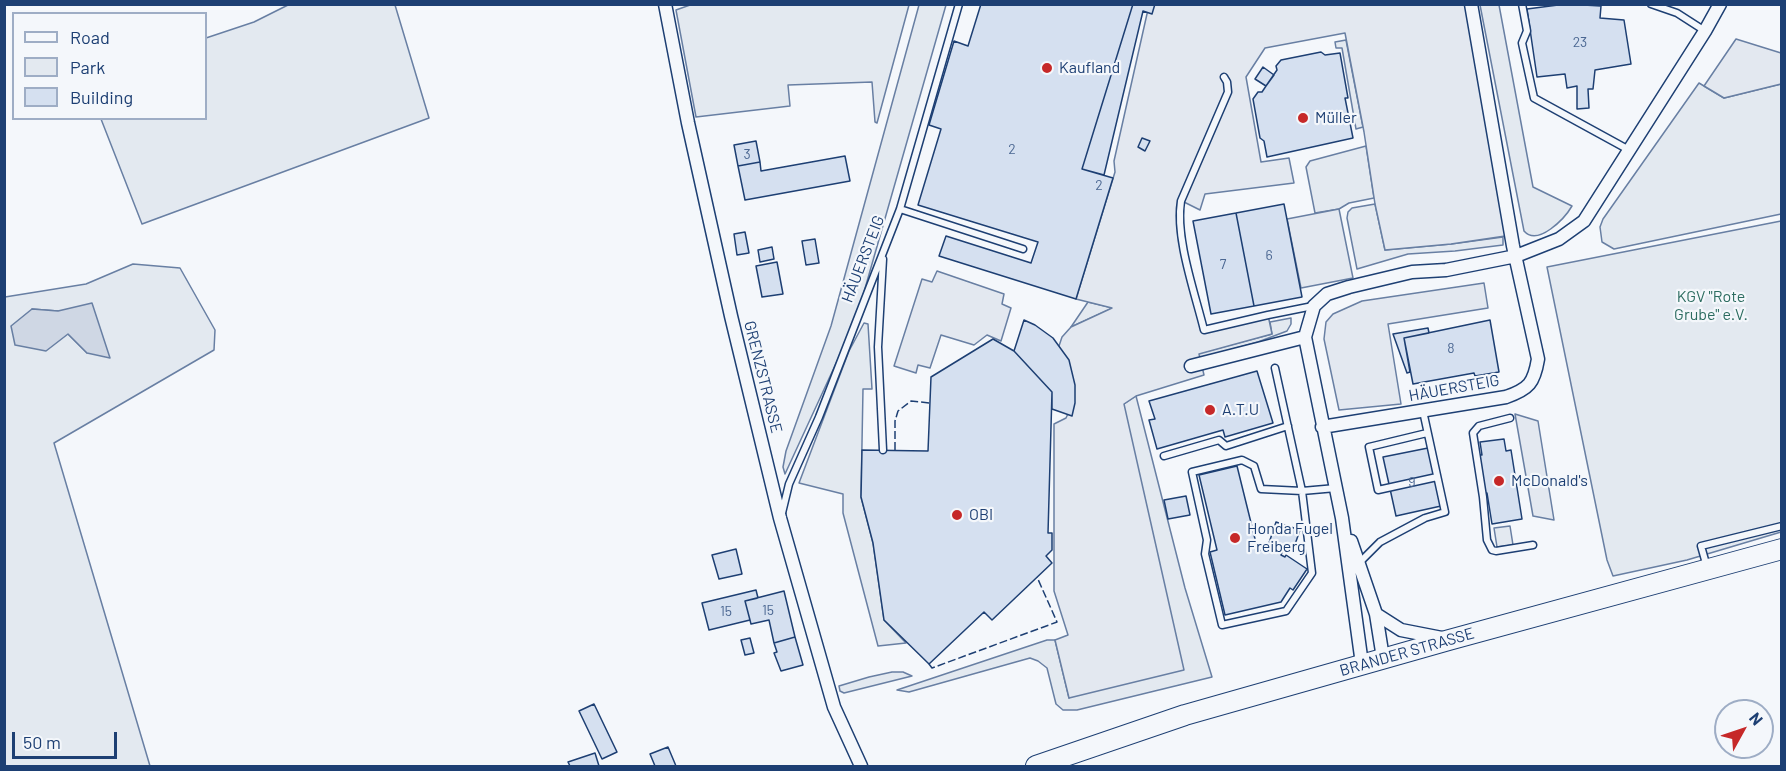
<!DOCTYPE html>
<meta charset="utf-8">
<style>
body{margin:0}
#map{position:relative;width:1786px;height:771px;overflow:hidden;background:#f4f7fb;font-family:Barlow,sans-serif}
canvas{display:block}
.frame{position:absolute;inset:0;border:6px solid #1d3f73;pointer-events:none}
.legend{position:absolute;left:12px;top:12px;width:195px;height:108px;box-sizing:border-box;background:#f4f7fb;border:2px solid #9eadc5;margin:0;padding:8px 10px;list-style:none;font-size:18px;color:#1d3f73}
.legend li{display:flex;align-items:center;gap:12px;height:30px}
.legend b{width:30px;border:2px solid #9eadc5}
.north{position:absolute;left:1714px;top:699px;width:60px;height:60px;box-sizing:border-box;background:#f4f7fb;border:2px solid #9eadc5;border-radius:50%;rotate:50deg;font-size:16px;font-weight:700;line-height:24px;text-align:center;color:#1d3f73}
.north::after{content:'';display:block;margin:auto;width:21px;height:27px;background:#c62828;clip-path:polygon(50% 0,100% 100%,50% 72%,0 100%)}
.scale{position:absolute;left:12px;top:732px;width:105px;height:27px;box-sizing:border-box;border:3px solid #1d3f73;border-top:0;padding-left:8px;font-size:18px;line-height:21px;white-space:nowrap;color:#1d3f73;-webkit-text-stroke:4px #f4f7fb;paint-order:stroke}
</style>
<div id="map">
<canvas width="1786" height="771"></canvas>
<div class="frame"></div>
<ul class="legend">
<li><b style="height:8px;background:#f4f7fb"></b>Road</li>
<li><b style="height:16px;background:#e3e9f0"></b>Park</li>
<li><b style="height:16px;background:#d5e0f0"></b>Building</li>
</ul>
<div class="north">N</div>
<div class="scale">50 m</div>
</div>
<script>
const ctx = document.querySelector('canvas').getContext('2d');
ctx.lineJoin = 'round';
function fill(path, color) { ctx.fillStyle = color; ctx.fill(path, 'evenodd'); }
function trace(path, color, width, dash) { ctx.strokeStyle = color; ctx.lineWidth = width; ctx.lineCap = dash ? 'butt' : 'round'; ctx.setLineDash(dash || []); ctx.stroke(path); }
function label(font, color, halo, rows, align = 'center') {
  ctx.font = font + ' Barlow,sans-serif'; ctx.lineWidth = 4.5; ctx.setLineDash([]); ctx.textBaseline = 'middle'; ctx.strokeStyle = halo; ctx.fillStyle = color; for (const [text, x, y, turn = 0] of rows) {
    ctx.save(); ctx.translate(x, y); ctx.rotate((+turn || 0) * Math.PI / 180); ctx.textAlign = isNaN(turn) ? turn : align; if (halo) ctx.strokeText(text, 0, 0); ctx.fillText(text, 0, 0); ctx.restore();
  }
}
const green = new Path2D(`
 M290,4L395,5L429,118L142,224L101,119L206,118V38L254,22Z
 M690,5H909L877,123L875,122L872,82L788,85L790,106L696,117L676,10Z
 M919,5H946L856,320L785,474L783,467L786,451L831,326Z
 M1480,5H1499L1533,187L1572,206C1565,218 1538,247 1524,231Z
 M1346,40L1363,127L1356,129L1342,48H1336L1335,42Z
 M1699,83L1724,98L1781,84V214L1614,249L1602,242L1600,227L1603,219Z
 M1366,146L1374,198L1349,203L1339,209L1315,213L1306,167L1310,161Z
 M1375,204L1385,250L1451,244L1503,237V245L1455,251L1408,254L1357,269L1347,218L1348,212L1352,208Z
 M1781,221V532L1687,560L1613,576L1607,560L1547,267Z
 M133,264L180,268L215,330L214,350L54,443L150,766H5V297L86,284ZM32,309L58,311L87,353L68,334Z
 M1088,302L1113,308L1071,327Z
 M1291,318V324L1287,331L1258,342L1200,358L1192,341L1200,353L1272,334L1270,322Z
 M864,323L868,324L872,389H863L861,497L873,543L884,620L906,643L878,646L843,513V494L799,483L849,351Z
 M1136,396L1185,588L1212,677L1077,710H1063L1056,704L1047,668L1038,661L1030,658L909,692L897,690L1047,640H1055L1069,698L1124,404Z
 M1510,526L1513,545L1497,547L1494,528Z
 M892,672H903L912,676L844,693L840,691L839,686L869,677Z`);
const parking = new Path2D(`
 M1149,5H1471L1512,235L1451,244L1385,250L1375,204L1364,132L1345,33L1265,48L1246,77L1261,162L1289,158L1294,183L1205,194L1200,210L1182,201L1180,233L1204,330L1268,315L1272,334L1199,354L1204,375L1136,396L1124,404L1184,670L1069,698L1055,640L1068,635L1054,591V424L1066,418L1071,407L1058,349L1062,337L1071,327L1112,308L1076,299L1115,172L1114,161Z
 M1736,39L1781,53V84L1724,98L1704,86Z
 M1339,209L1353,278L1301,288L1287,219Z
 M937,271L1004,294L1002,304L1011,308L1001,341L987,335L974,345L941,335L930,368L918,365L916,373L894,366L922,279L932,282Z
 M1484,283L1488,308L1388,324L1401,404L1339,410L1324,339L1326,322L1333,314L1362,301Z
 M1515,414L1538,421L1554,520L1533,516Z`);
const water = new Path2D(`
 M92,303L110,358L87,353L68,334L46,351L15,345L11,326L32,309L58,311Z`);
const building = new Path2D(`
 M981,4H1133L1082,169L1113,178L1076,299L939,256L946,236L1031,263L1038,242L918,205L941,129L929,125L954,41L968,46Z
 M1133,4H1155L1152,14L1143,11L1104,175L1082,169Z
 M1566,4L1601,6L1600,18L1624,20L1631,64L1595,70L1593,89H1588L1589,108L1577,109V86L1567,88L1565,74L1537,77L1527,9Z
 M1321,52L1325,55L1340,53L1348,98H1345L1353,138L1267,157L1264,141L1260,138L1253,99L1258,92H1262L1266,86L1277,70L1276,66L1281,60Z
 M1263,67L1274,75L1266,86L1255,79Z
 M1142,138L1150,141L1145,151L1138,147Z
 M756,141L760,162L738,166L734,145Z
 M845,156L850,181L745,200L738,166L760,162L761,171Z
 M1284,204L1302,297L1254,306L1236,213Z
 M1236,213L1254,306L1211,314L1193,221Z
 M745,232L749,253L737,255L734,234Z
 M815,239L819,263L806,265L802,241Z
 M772,247L774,259L760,262L758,250Z
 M777,262L783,294L762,297L756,266Z
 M1024,320L1035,325L1053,338L1069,360L1075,385V403L1072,416L1052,409V392L1014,351Z
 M1490,320L1499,372L1475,376L1474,373L1413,384L1404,338Z
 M1428,328L1429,333L1404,338L1410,372L1407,373L1393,334Z
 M993,339L1014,351L1052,392L1048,533H1052V550L1046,556L1052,563L992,620L984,612L929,664L884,620L873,543L861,497L862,450L928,451L931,377Z
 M1257,371L1273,423L1225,437L1223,430L1157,449L1149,420L1155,419L1149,401Z
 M1504,439L1506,451L1511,450L1522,519L1492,524L1487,493H1483L1478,455H1482L1480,442Z
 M1428,448L1441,506L1396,516L1383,457Z
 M1237,466L1258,551L1267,549L1276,522L1300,530L1293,550L1284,547L1281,555L1285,557L1286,555L1307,569L1293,590L1290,588L1281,602L1225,615L1210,552L1217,550L1199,475Z
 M1186,496L1190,515L1168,519L1164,500Z
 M736,549L742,574L719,579L712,555Z
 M756,590L758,598L745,601L750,620L709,630L702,603Z
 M784,591L795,637L774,643L769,620L751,624L745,601Z
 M795,637L803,665L781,671L774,653L777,652L774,643Z
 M750,638L754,653L745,655L741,640Z
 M594,704L617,752L602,759L579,711Z
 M668,747L676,766H655L650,754Z
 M595,753L599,766H570L568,762Z`);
const lane = new Path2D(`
 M1522,4L1527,31L1522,43L1534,98L1629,150
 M1651,4L1677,13L1705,31
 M1224,77L1227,82L1228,92L1181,201C1175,238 1195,293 1204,330L1268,315L1313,306
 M900,209L1023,249
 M1275,368L1302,491L1312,573L1286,611L1222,625L1205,554L1207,540L1192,472L1242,460L1254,466L1261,489L1302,491L1336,488
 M1510,418L1479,426L1473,433L1483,497L1487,540L1492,550L1496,551L1533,545
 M1427,433L1369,447L1378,490L1437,477
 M883,450L878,347L883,259
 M1164,456L1219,440L1226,446L1288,426
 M782,513L789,484L819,417L900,209L959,4
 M1359,563L1380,542L1425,518L1445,512L1423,411
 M1707,567L1701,546L1782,526`);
const street = new Path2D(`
 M665,4L688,123L731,316L780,518L834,707L861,766
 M1191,366L1305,337
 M1322,427L1506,397C1529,389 1534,383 1538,359L1513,246L1471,4
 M1351,541L1376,614L1383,658
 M1376,614L1401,630L1442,638
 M1362,664L1342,518L1305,337L1314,306L1327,294L1349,287L1412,272L1446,270L1516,256L1559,239L1584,221L1705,31L1720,4`);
const primary = new Path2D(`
 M1036,766L1185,715L1449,640L1782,549`);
const fence = new Path2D(`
 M895,450V421L898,411L911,401L930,403
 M929,664L932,668L1057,622L1037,577`);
const markers = [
 [1047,68,6,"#c62828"],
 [1303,118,6,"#c62828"],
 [1210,410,6,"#c62828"],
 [1499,481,6,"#c62828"],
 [957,515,6,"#c62828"],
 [1235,538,6,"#c62828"]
];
const numberNames = [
 ["23",1580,42],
 ["2",1012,149],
 ["3",747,154],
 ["2",1099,185],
 ["6",1269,255],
 ["7",1223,264],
 ["8",1451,348],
 ["9",1412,482],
 ["15",768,610],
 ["15",726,611]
];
const poiNames = [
 ["Kaufland",1059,68],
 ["Müller",1315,118],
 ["A.T.U",1222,410],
 ["McDonald's",1511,481],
 ["OBI",969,515],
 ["Honda Fugel",1247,529],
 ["Freiberg",1247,547]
];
const streetNames = [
 ["HÄUERSTEIG",863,259,-69],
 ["GRENZSTRASSE",763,377,76],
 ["HÄUERSTEIG",1454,388,-10],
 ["BRANDER STRASSE",1407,652,-16]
];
const parkNames = [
 ["KGV \"Rote",1711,297],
 ["Grube\" e.V.",1711,315]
];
fill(green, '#e3e9f0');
trace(green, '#687fa3', 1.5);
fill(parking, '#e3e8f0');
trace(parking, '#687fa3', 1.5);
fill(water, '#cfd7e4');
trace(water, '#687fa3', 1.5);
fill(building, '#d5e0f0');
trace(building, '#1d3f73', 1.5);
trace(lane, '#1d3f73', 9);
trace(street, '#1d3f73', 15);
trace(primary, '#1d3f73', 22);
trace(lane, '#f4f7fb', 6);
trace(street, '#f4f7fb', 12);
trace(primary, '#f4f7fb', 20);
trace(fence, '#1d3f73', 1.5, [8, 3]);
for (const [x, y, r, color] of markers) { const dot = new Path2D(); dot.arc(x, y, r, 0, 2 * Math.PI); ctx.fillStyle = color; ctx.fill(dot); trace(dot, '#f4f7fb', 2); }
label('14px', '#4b6792', null, numberNames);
label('16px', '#1d3f73', '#f4f7fb', poiNames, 'left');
label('16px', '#1d3f73', '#f4f7fb', streetNames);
label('16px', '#2c6c60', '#f4f7fb', parkNames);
</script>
